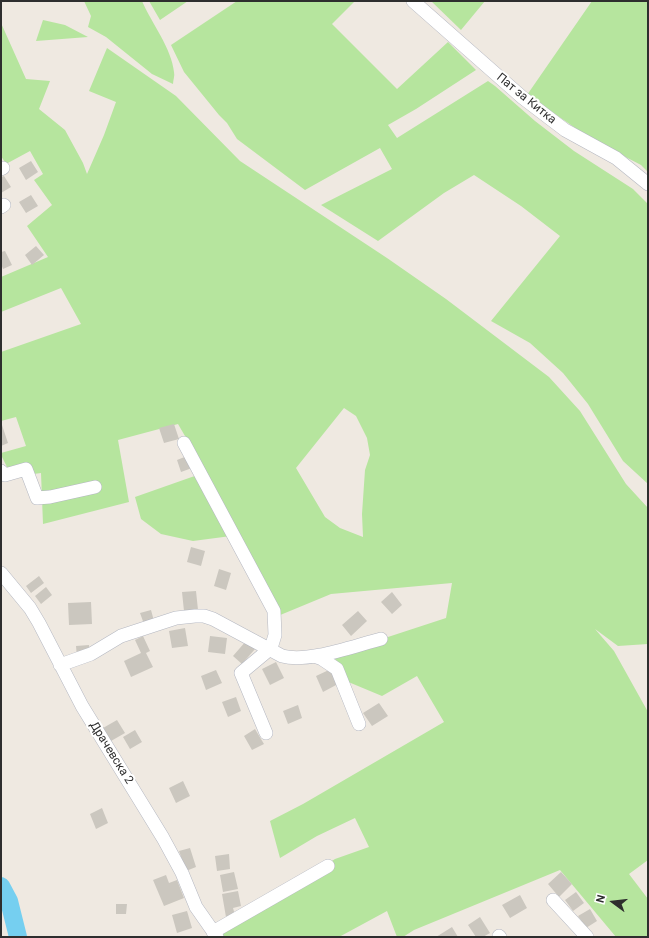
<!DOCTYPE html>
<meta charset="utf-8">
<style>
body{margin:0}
#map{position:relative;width:649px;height:938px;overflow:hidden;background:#efe9e1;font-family:Roboto,sans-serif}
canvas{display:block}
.frame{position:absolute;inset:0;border:2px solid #2e2e2e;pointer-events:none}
.north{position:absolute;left:593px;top:882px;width:40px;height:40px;-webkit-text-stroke:3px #fff;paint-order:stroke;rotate:285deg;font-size:11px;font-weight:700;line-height:16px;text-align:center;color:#2e2e2e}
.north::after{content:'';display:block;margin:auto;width:14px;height:18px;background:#2e2e2e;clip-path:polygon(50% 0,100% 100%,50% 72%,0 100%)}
</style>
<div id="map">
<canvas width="649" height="938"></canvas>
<div class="frame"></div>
<div class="north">N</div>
</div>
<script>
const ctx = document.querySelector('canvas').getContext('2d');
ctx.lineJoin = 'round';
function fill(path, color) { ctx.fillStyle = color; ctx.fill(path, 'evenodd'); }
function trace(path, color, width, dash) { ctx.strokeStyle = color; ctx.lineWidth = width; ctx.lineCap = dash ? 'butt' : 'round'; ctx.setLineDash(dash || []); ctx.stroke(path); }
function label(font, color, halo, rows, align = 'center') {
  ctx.font = font + ' Roboto,sans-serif'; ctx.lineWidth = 4; ctx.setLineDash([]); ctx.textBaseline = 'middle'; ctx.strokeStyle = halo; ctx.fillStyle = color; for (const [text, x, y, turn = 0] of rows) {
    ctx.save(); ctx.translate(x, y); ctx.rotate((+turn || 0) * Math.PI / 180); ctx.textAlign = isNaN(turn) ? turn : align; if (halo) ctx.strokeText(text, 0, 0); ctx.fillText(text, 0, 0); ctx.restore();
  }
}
const green = new Path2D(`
 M84,1H142C151,22 172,49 174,72C175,76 173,80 173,84L152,74L106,37L88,27L91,16Z
 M149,1H188L160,20Z
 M237,1H355L332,24L397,89L448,42L476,70L416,109L388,125L397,138L488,81L495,86L535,121L574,151L633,189L648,204V484L623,461L588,404L563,373L530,343L491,321L560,236L521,206L474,175L444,193L378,241L321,205L392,169L380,148L305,190L237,139L227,123L219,115L184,72L171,45Z
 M431,1H485L461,30Z
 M592,1H648V172L641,165L593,140L527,95Z
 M43,20L65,25L88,37L36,41Z
 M1,23L26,79L50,81L39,109L65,130L83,163L87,174L104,135L116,102L89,91L107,48L176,96L240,161L387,258L446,299L549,377L580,411L626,484L648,508V644L618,646L595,629L614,651L648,712V860L629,874L648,899V937H616L560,870L414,930L403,937H397L387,911L339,937H223L220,934L335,859L369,847L355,818L317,836L280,858L270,821L303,804L444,722L417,676L382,696L346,681L333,655L446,618L452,583L331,594L273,618L231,536L193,541L161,534L141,519L135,497L206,472L178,424L118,440L129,502L43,524L41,473L12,477L1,455V453L26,446L16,417L1,421V352L81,324L61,288L1,312V277L48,257L27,226L52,205L34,180L43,174L30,151L6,164L1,156ZM344,408L356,416L367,438L370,455L365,470L362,514L363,537L340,528L325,517L296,468Z`);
const river = new Path2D(`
 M1,886L9,901L18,937`);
const building = new Path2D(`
 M31,161L38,172L26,180L19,168Z
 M4,176L11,187L1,193V177Z
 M31,195L38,206L26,213L19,202Z
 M36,246L44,255L32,265L25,255Z
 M5,251L12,265L3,269L1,264V252Z
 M174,424L179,439L164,443L159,428Z
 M2,425L8,443L1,446V426Z
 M187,456L192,468L181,472L177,460Z
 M191,547L205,551L201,566L187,562Z
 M219,569L231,573L226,590L214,586Z
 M39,576L44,583L31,593L26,586Z
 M46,587L52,595L41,604L35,596Z
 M196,591L198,610L184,611L182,592Z
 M392,592L402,605L392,614L381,602Z
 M91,602L92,624L69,625L68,603Z
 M151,610L154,621L144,624L140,613Z
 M358,611L367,621L351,636L342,625Z
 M185,628L188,646L172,648L169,631Z
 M143,636L150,651L146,653L153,667L131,677L124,661L141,653L135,640Z
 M210,636L227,638L225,654L208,652Z
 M246,641L255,649L242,664L233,656Z
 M89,645V651L77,657L76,646Z
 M276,662L284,678L270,685L262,669Z
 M331,669L338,684L323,692L316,676Z
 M216,670L222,683L206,690L201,676Z
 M236,697L241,711L228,717L222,702Z
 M379,703L388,716L372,726L363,713Z
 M298,705L302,718L288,724L283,711Z
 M117,720L125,733L111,741L103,728Z
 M255,729L264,744L252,750L244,736Z
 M135,730L142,742L130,749L123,737Z
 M183,781L190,796L176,803L169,788Z
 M102,808L108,823L96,829L90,814Z
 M190,848L196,867L186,871L179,851Z
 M229,854L230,869L217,871L215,856Z
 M234,872L238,889L223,892L220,875Z
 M561,872L572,884L559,897L548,884Z
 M166,875L169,883L177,880L184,898L164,906L153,880Z
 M238,891L241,906L233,908L235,915L226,917L222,894Z
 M576,892L584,903L573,911L565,900Z
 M520,895L527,908L510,918L502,905Z
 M116,904H127L126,914H116Z
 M590,909L597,921L586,928L578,916Z
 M187,911L192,928L177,933L172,915Z
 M480,917L490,933L483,937H476L468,925Z
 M452,927L458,937H436Z`);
const minor = new Path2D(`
 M413,1L523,98L565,130L616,158L648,184
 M1,169L3,168
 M1,207L4,205
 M184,443L274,611L275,635L271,648L241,673L266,733
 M1,471L5,475L26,469L37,498L50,497L95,487
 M1,573L30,608L39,623L82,706L163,838L182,873L196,907L217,937
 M314,656L322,659L337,669L359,724
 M60,665L91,654L121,636L176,618L195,616H204L213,619L282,656C309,663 353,646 381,639
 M553,900L587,937
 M213,932L328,866
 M499,936L500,937`);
const streetNames = [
 ["Пат за Китка",526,99,39],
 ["Драчевска 2",111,753,58]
];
fill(green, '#b6e59e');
trace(river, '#75cff0', 18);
fill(building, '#cbc7bf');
trace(minor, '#b4b7c1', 14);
trace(minor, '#fff', 13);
label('12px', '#2e2e2e', '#fff', streetNames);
</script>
